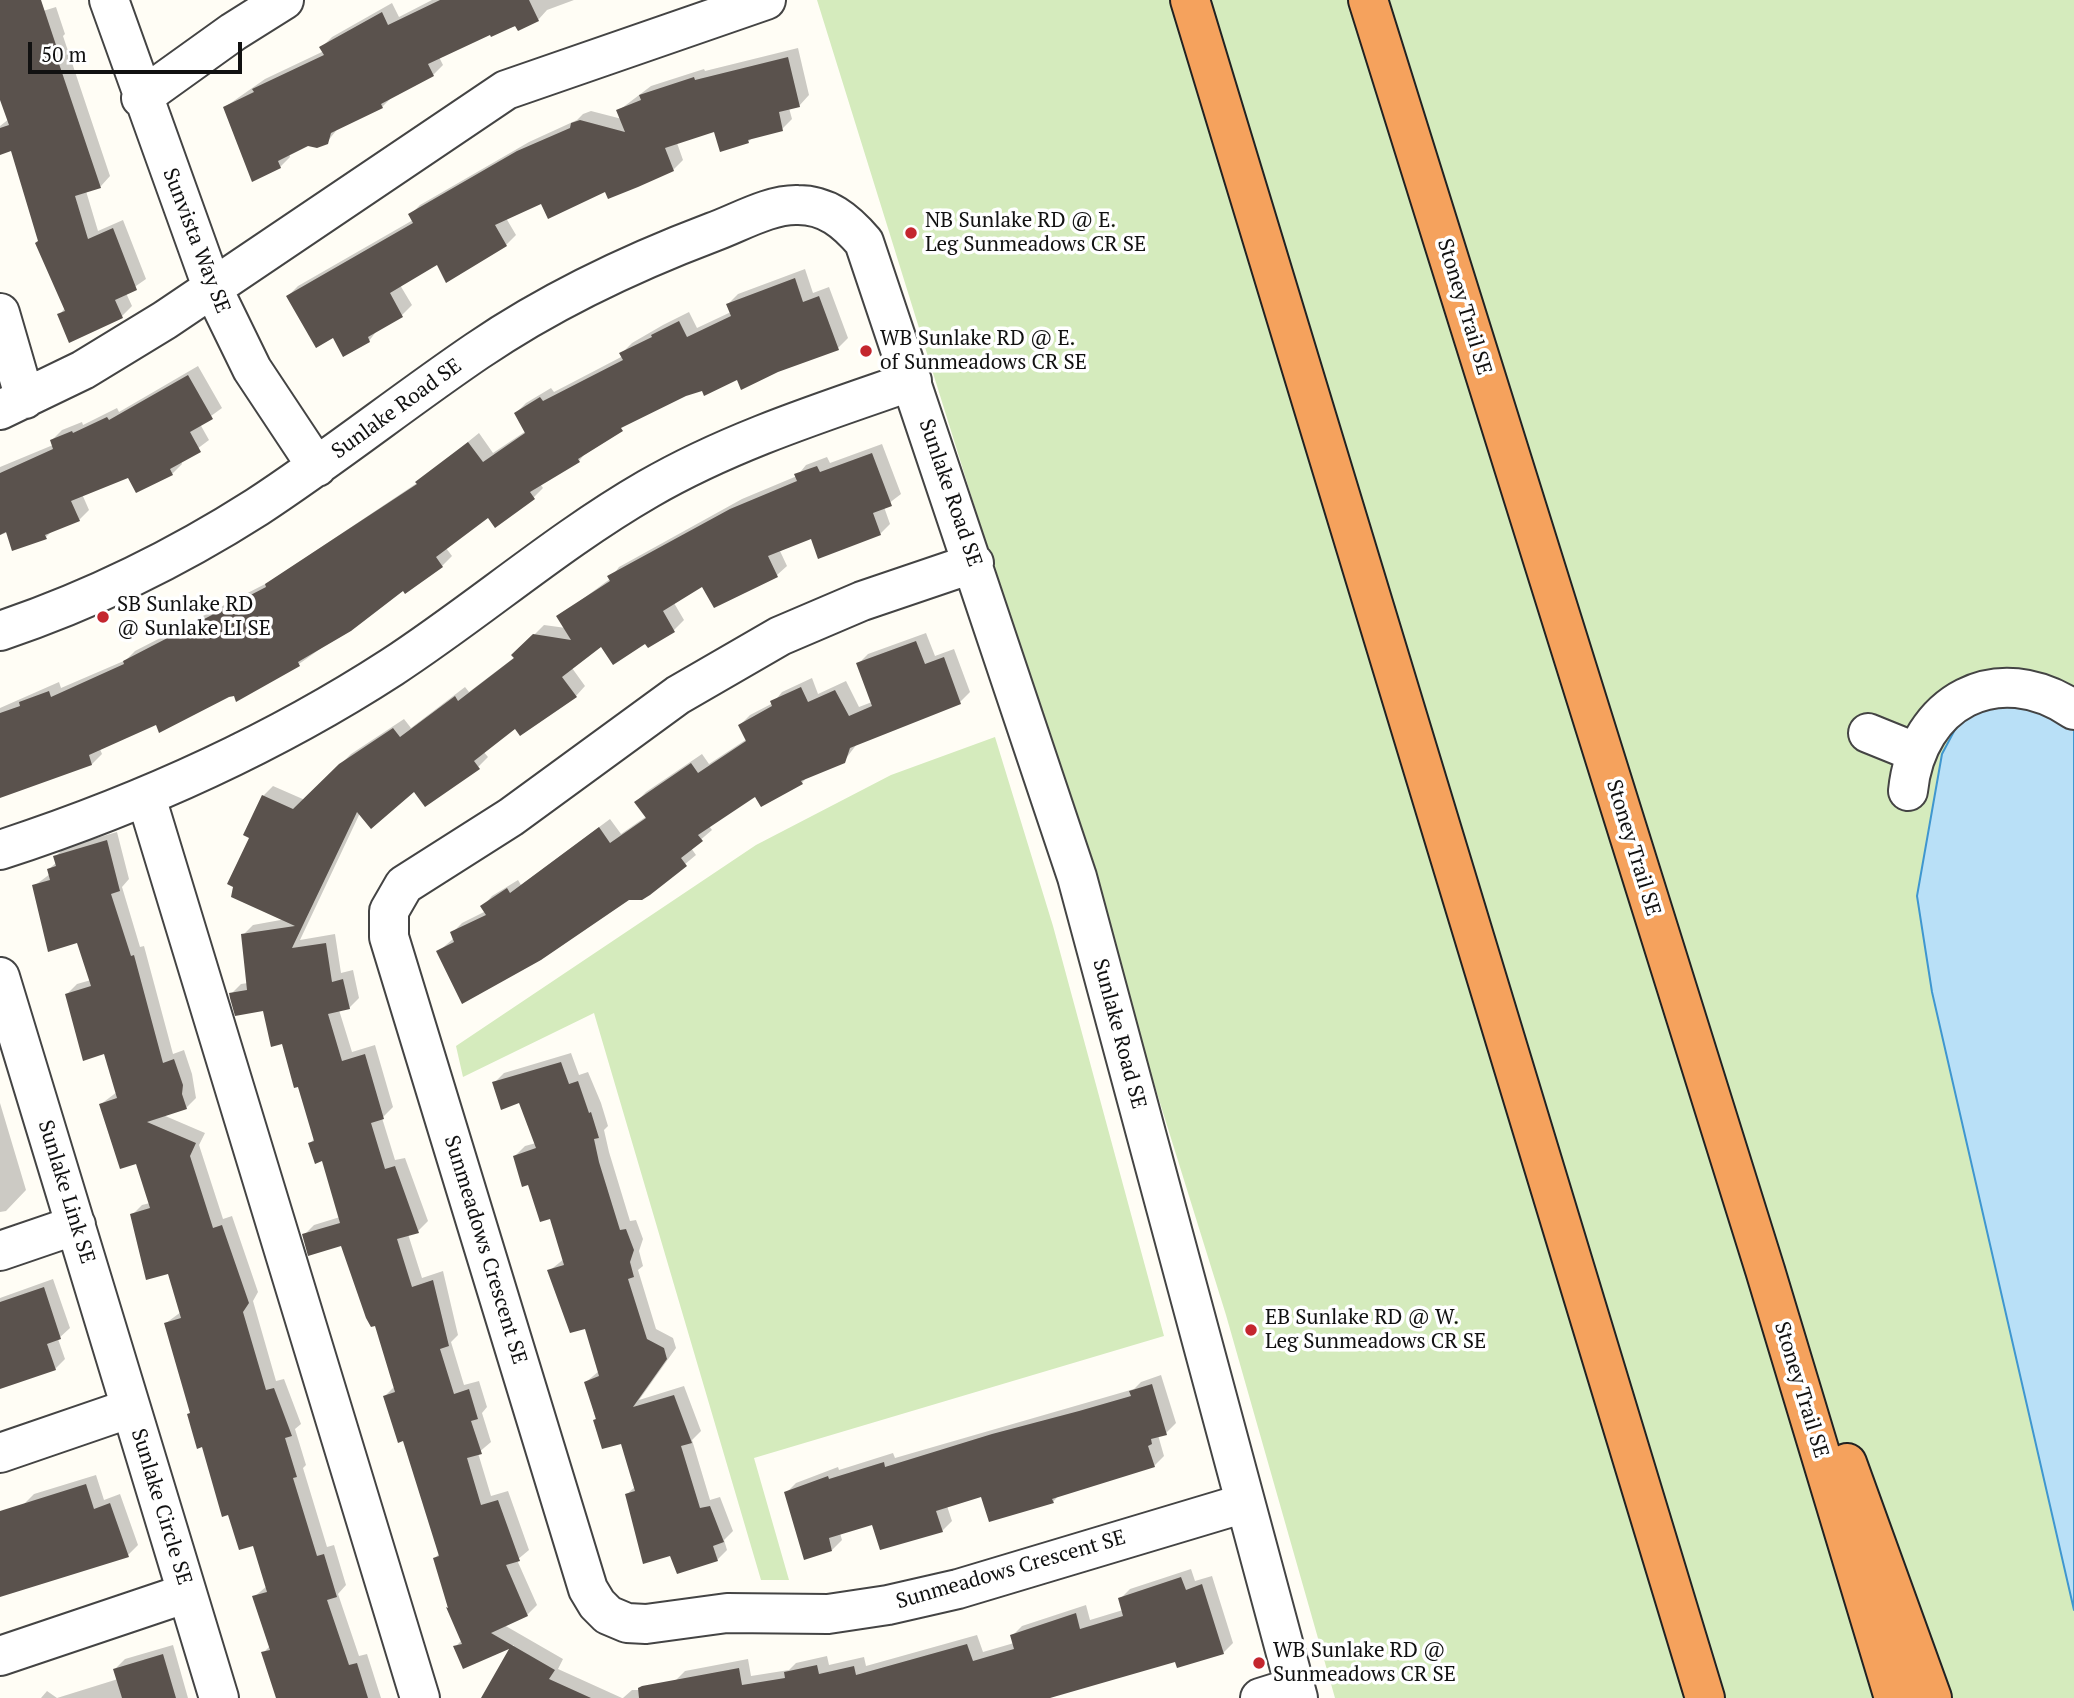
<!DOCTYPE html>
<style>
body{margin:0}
#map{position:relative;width:2074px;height:1698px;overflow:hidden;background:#fffdf5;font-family:"PT Serif",serif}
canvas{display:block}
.scale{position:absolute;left:28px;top:42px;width:214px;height:32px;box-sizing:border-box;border:4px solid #111;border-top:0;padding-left:9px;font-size:21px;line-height:24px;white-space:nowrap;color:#111;-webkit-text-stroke:5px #fff;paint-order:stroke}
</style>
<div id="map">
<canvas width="2074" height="1698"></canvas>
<div class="scale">50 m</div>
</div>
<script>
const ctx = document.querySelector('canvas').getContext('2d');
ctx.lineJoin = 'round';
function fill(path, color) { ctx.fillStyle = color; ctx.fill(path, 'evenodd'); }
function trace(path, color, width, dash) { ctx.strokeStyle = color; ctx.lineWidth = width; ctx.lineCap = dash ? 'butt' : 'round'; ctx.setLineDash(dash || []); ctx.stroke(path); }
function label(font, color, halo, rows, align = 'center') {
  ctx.font = font + ' "PT Serif",serif'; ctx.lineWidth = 7; ctx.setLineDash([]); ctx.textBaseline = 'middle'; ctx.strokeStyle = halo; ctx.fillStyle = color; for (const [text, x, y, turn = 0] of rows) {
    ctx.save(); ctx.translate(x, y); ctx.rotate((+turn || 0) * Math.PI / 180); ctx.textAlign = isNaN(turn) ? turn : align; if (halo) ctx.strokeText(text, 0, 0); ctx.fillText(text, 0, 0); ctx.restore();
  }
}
const green = new Path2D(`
 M817,0H2074V1698H1335L1226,1315Z
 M995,737L1053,926L1164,1336L754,1458L789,1580H761L594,1013L463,1077L456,1046L756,845L891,775Z`);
const water = new Path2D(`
 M1989,701L2038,702L2074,729V1610L1932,992L1917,896L1942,754L1961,718Z`);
const shadow = new Path2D(`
 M0,0H40L43,11L56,7L65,34L63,36L110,176L101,186L86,191L98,231L123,220L146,279L126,293L132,306L122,316L59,315L65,308L40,240L13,149L0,144V126L9,119L0,94Z
 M432,0H574L547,10L538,20L491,33L439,57L443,65L433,75L392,97L382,107L339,127L327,142L308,144L289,153L290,157L280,167L225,107L265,79L324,51L322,47L332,37L392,3L399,17Z
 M798,48L809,95L799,106L789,108L792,119L782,129L753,137L748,142L715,130L677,143L683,160L673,170L606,190L541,202L506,218L516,235L506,245L438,263L400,285L412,305L402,315L378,329L369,341L333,336L288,296L298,286L413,220L410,215L420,205L529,142L577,120L583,114L591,111L622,119L618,111L651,86L704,69L705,71Z
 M805,269L813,293L829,287L848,338L838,348L686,394L630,421L588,450L579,461L540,484L543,488L533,498L488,515L446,548L452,556L442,566L404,589L299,664L235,694L157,723L100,749L102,754L92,764L0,796V708L59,682L61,688L126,660L135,651L269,582L417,483L479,433L493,453L526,431L516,413L526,403L551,388L554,392L623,356L622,353L632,343L663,325L689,312L697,328L731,312L728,304L738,294Z
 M198,366L222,408L200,424L209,440L181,461L182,464L172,474L129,476L82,494L89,510L79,520L52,531L46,537L8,532L0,535V467L53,445L52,440L62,430L82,422L83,425L117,408L119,412Z
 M882,444L901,494L884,507L890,524L880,534L812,537L780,551L787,566L777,575L703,584L674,603L684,620L674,630L649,646L646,641L601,645L572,668L585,686L576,696L515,726L483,751L488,757L478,767L414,789L360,813L300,940L335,934L341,973L353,970L359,998L349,1008L339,1010L352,1052L375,1045L393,1107L382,1118L395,1160L405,1158L428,1221L418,1231L408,1234L422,1278L443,1271L458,1335L451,1342L464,1385L479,1381L487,1407L482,1413L491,1442L478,1453L491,1496L508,1491L529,1550L517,1560L537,1605L527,1615L504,1625L563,1659L558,1669L622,1698H483L514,1645L464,1667L455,1647L462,1640L448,1607L435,1558L440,1553L404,1439L385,1396L395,1386L376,1324L342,1244L304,1235L314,1225L340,1217L323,1159L310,1143L315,1138L283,1042L264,1009L231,994L241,984L248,983L243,935L253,925L286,919L251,837L263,796L273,786L305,800L351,754L404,719L411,728L465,687L469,692L515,657L514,655L544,625L566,628L558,617L610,579L619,567L742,499L797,476L806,465L827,457L830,463Z
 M926,633L935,656L954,649L970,692L960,702L857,744L844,761L808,776L802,783L755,794L709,826L712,830L691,848L696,855L649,894L439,951L454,938L452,933L462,923L486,911L483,906L492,896L518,880L521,885L610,819L621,834L647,816L636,802L646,792L702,754L709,764L747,739L740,725L750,715L773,703L782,692L812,678L818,694L846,681L859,707L872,702L858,664L868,654Z
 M117,832L129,879L122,887L140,947L144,946L173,1054L184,1050L192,1074L196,1098L186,1108L163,1115L205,1133L199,1145L223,1219L232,1216L258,1292L253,1301L276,1381L284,1379L301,1424L295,1429L306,1465L303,1468L327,1547L334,1545L346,1585L338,1594L359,1656L367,1654L381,1698H278L263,1653L270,1646L254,1597L267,1586L254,1544L192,1412L166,1323L181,1312L169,1272L132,1215L142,1205L150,1203L137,1162L101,1104L117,1092L105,1052L67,994L77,984L91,980L79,941L34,886L50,874L49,869L57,862L55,857L65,847Z
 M571,1053L579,1075L588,1072L601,1103L608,1126L604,1130L609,1152L630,1221L636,1220L643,1239L639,1251L643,1266L638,1270L656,1329L673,1338L676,1348L639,1400L684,1386L701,1431L692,1440L710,1500L720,1497L733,1531L724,1540L727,1550L717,1560L671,1554L626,1495L636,1486L622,1441L603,1447L586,1382L599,1371L586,1326L549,1271L564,1259L551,1216L515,1156L525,1146L536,1143L520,1101L494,1083L504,1073Z
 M0,1103L26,1190L6,1211L0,1212Z
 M53,1279L70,1328L58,1339L65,1359L55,1369L0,1388V1298Z
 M1161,1375L1176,1423L1166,1433L1158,1435L1164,1456L1154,1466L1059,1495L1053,1502L982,1495L947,1506L952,1521L942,1531L873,1523L840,1533L842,1540L832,1550L786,1493L796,1483L838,1467L839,1470L893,1453L895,1458L1134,1389L1141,1382Z
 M96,1475L104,1500L120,1494L138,1545L128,1555L0,1596V1515L24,1504L34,1494Z
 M1191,1569L1195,1581L1212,1576L1233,1643L1223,1653L1177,1659L1045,1698H623L632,1690H677L675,1681L685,1671L748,1659L751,1676L789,1670L796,1663L827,1656L829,1665L864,1657L866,1666L977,1635L983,1652L1014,1643L1012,1636L1022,1626L1086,1605L1090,1620L1123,1610L1120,1599L1130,1589Z
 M173,1645L188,1698H41L47,1691L57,1698L118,1679L115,1669L125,1659Z`);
const building = new Path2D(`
 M0,0H41L56,45L53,46L101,188L75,196L88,239L113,228L137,290L115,300L123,318L69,343L57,314L65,311L35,243L38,241L11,151L0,155V128L9,125L0,100Z
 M440,0H529L539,21L518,31L515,26L491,37L490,35L428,64L434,76L381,104L383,108L331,133L328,144L317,148L308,146L278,161L281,168L252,182L223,107L254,92L252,89L324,55L319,47L382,12L388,25Z
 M788,57L800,107L779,112L783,131L748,140L749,143L720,152L714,132L665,148L674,171L638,187L608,199L605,192L548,219L541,204L495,225L507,246L446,283L437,265L390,293L403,317L368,337L370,342L343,357L333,338L316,348L286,296L413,223L408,214L517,151L570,128L571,123L580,120L625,132L616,110L641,100L639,95L694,77L695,80Z
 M795,278L803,302L819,296L839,350L778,372L741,390L737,380L704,396L702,391L686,396L621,428L623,431L578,459L580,462L530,492L535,499L495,528L488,518L436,557L443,567L405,594L403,591L351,631L298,662L300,666L236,702L234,696L229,697L159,733L156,725L89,755L92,765L0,798V713L20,706L19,702L49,691L51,697L124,664L123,661L266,587L265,584L417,484L415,482L468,442L483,462L525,433L514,413L540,397L543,401L623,360L619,353L652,337L651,335L679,321L687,337L731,316L726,304Z
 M188,375L213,419L190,432L201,452L170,469L173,475L136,493L128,478L71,501L80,521L45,535L47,539L12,551L6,532L0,535V473L53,449L50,440L72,431L73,433L107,417L109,420Z
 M872,453L892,506L873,513L881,535L818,559L811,539L768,556L778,577L714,608L702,587L663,611L675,632L648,648L645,644L613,665L601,647L562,677L577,697L520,736L515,729L474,761L480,769L425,807L414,792L371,829L357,812L292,948L326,943L332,982L343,979L350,1009L328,1014L342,1061L365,1054L384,1119L371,1123L385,1169L395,1166L419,1233L397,1239L412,1287L433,1280L449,1346L440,1349L454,1394L469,1389L478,1419L471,1421L482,1454L467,1458L481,1505L498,1500L520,1561L506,1565L528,1616L491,1633L555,1670L549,1679L591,1698H481L509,1649L463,1669L453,1646L462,1644L446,1607L448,1608L433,1558L439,1556L403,1441L398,1443L383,1396L395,1392L375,1326L371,1327L366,1318L341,1246L308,1256L302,1234L340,1223L322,1161L315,1164L308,1143L314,1141L298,1087L294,1088L282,1044L271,1047L263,1011L235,1016L230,998L229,993L247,990L241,934L295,926L231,897L233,887L227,884L249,838L243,835L262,795L293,809L339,764L393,728L400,737L455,696L458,701L514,658L511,655L533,634L571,640L556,616L610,581L607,576L730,509L797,481L794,474L817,466L820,472Z
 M916,641L925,664L944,657L961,704L850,748L845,763L801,781L803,784L761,807L755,797L698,835L703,841L681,858L687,866L650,895L642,900H629L541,960L462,1004L436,951L454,942L450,932L486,915L480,906L507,888L510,893L599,827L610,843L646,818L634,802L691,763L698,773L746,741L738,725L772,706L770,701L801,687L808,702L835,690L849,716L872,706L856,663Z
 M107,840L120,891L111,894L131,956L134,955L163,1063L174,1059L183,1085L182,1094L187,1109L147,1122L196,1143L190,1156L213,1228L222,1225L249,1303L243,1312L266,1390L274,1388L292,1436L285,1438L297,1477L293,1478L317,1556L324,1554L337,1597L327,1600L349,1665L357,1663L368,1698H276L261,1652L270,1650L252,1596L267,1592L253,1546L239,1550L228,1515L222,1517L202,1447L197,1449L187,1414L190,1413L164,1323L181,1318L168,1274L146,1280L130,1214L150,1208L136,1164L120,1169L99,1104L117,1098L104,1054L83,1061L65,994L91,986L77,943L48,952L32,885L50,880L47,869L56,866L53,856Z
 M561,1062L569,1084L578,1081L589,1113L591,1112L599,1138L594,1139L599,1162L620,1230L626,1229L634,1250L630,1262L634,1277L628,1279L647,1339L664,1348L667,1359L633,1407L674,1395L692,1443L681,1446L700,1508L710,1506L724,1542L713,1546L718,1561L677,1574L670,1556L643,1564L625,1494L635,1491L621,1444L602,1449L593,1420L596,1419L584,1382L599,1376L585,1329L570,1333L547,1270L564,1265L550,1219L540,1222L528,1185L522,1187L513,1156L536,1148L519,1103L501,1110L492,1082Z
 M44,1287L61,1339L47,1344L56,1370L0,1389V1302Z
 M1152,1384L1167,1435L1151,1439L1152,1444L1148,1446L1155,1467L1052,1499L1054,1503L989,1522L981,1497L936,1511L943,1532L880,1550L872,1525L829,1538L832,1551L804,1560L784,1492L828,1476L829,1479L884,1462L885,1467L992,1434L1079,1411L1131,1396L1129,1391Z
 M86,1484L94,1509L110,1503L129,1557L0,1597V1511Z
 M1181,1577L1186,1590L1202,1584L1224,1654L1177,1668L1175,1662L1050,1698H639L638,1688L642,1686L739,1668L742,1685L785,1678L784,1672L817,1665L819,1674L854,1666L856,1675L967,1644L973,1661L1014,1649L1010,1635L1076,1613L1080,1629L1123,1616L1118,1598Z
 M163,1654L176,1698H122L113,1669Z`);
const minor = new Path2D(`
 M109,0L212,287L252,369L317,467
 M141,98L233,32L284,0
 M0,313L25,399
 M0,410L83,370L165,320L506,90L766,0
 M974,563L862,601L780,636L678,695L511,817L404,885L389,911V937L588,1589L597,1604L608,1615L627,1623L646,1624L727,1613L828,1614L888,1605L958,1589L1245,1503
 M0,631C89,601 177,558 257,507C332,458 402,402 477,351C549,302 631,263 713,232C738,223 770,204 798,205C827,205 846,221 864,242L1077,877L1298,1698
 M1868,733L1915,752
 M1908,791C1917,702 1997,658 2074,710
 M146,797L420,1698
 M0,850C138,805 270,746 392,667C479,610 558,541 648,489C731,441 823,412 912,381
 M0,977L131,1408
 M0,1251L76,1225
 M0,1453L131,1408L219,1698
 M0,1656L187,1593
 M1260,1698L1295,1687`);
const highway = new Path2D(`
 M1190,0L1705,1698
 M1368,0L1765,1270L1894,1698
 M1847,1463L1932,1698`);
const markers = [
 [911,233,7,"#c4262e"],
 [866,351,7,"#c4262e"],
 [103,617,7,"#c4262e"],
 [1251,1330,7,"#c4262e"],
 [1259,1663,7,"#c4262e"]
];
const poiNames = [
 ["NB Sunlake RD @ E.",925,221],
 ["Leg Sunmeadows CR SE",925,245],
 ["WB Sunlake RD @ E.",880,339],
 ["of Sunmeadows CR SE",880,363],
 ["SB Sunlake RD",117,605],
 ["@ Sunlake LI SE",117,629],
 ["EB Sunlake RD @ W.",1265,1318],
 ["Leg Sunmeadows CR SE",1265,1342],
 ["WB Sunlake RD @",1273,1651],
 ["Sunmeadows CR SE",1273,1675]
];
const streetNames = [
 ["Sunvista Way SE",196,241,69],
 ["Stoney Trail SE",1464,307,73],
 ["Sunlake Road SE",397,409,-36],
 ["Sunlake Road SE",950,493,71],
 ["Stoney Trail SE",1633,848,73],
 ["Sunlake Road SE",1119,1034,75],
 ["Sunlake Link SE",66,1192,73],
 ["Sunmeadows Crescent SE",485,1250,73],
 ["Stoney Trail SE",1801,1390,73],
 ["Sunlake Circle SE",161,1507,73],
 ["Sunmeadows Crescent SE",1011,1570,-16]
];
fill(green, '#d5ebbd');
fill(water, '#b9e0f7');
trace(water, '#3f96cf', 2);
fill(shadow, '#0003');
fill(building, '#5a524d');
trace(minor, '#444', 42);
trace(highway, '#222', 42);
trace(minor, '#fff', 38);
trace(highway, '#f5a25d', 38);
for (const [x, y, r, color] of markers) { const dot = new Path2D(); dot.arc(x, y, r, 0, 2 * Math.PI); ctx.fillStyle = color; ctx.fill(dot); trace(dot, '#fff', 2.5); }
label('21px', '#111', '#fff', poiNames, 'left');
label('21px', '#111', '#fff', streetNames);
</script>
